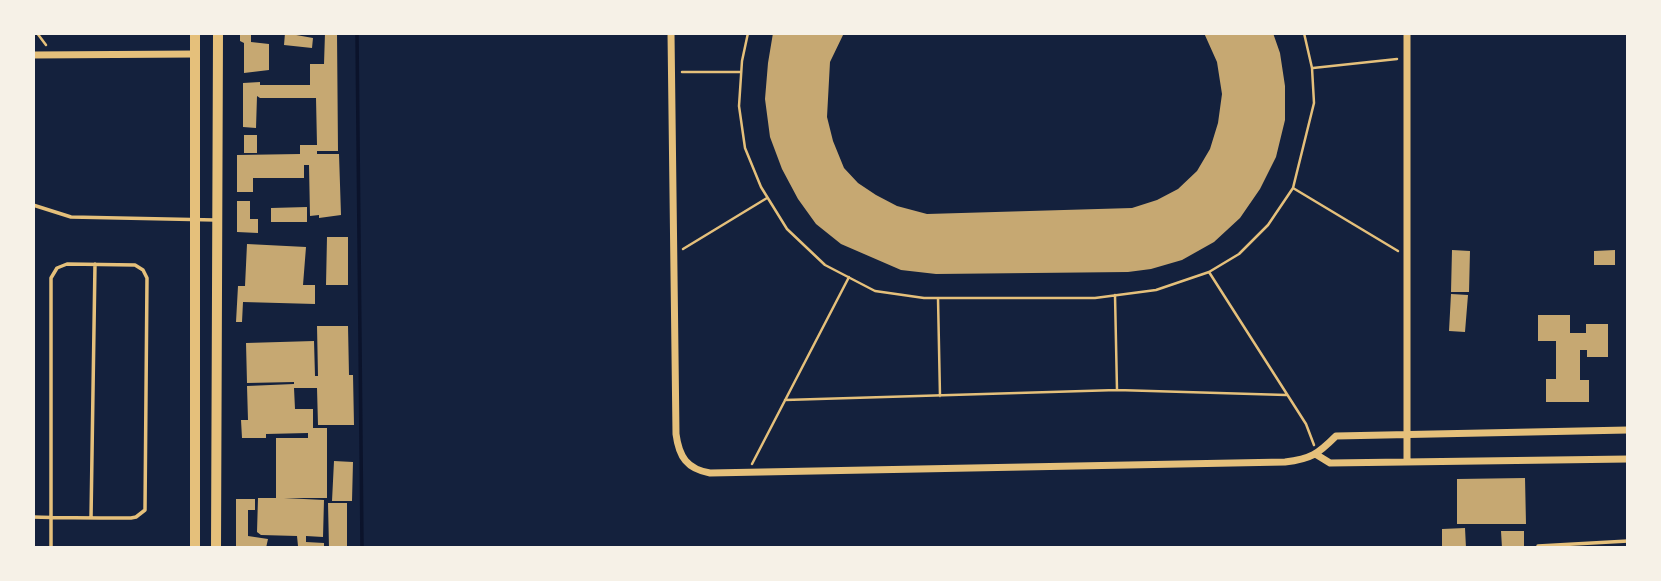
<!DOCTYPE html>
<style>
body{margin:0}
#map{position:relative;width:1661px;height:581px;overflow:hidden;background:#14213d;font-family:Inter,sans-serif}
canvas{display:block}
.frame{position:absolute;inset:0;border:35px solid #f6f1e7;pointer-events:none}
</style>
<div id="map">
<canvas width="1661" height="581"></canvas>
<div class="frame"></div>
</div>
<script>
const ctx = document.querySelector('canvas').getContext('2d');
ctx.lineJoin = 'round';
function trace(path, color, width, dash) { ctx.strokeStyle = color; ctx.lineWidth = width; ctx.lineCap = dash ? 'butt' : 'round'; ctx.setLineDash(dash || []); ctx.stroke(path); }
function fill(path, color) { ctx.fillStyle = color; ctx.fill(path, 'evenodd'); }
const stream = new Path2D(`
 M357,33L362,547`);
const building = new Path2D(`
 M240,33H251V42L269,44V70L244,73V43L240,41Z
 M285,33L313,38L312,48L284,45Z
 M325,33H337L338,151H317V154H339L341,215L319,218V215L310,216L309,165H304V178H253V192H237V155L300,154V145H317L316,98H260L257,96L256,128L243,127V83L260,82V85H310V64H324Z
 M773,33H844L830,62L827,117L833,141L844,168L858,183L876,195L897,206L927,214L1132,208L1157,200L1178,189L1197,171L1210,149L1218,123L1222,94L1217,62L1204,33H1273L1280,53L1285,86V120L1276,157L1260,189L1240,218L1214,242L1182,260L1151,269L1128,272L936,274L901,270L841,244L816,224L798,199L782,169L770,137L765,99L768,63Z
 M244,135H257V153H244Z
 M237,201H250V219H258V233L237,232Z
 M307,207V222H271V208Z
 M327,237H348V285H326Z
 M247,244L306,247L303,285H315V304L243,302L242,322H236L238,286H245Z
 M1452,250L1470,251L1469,292H1451Z
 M1615,250V265H1594V251Z
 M1451,294L1468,295L1465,332L1449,331Z
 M1538,315H1570V333H1586V324H1608V357H1587V350H1580V380H1589V402H1546V379H1556V341H1538Z
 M317,326H348L349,375H353L354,425H318L317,388H294L295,409H313V428H327V498H284L324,500L323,537L306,536V542L324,543V548H306V546H298L297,536L261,535L257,532L258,498H276V438H308V433L266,434V438H242L241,420H248L247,386L294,384V382L247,383L246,343L314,341L315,376H318Z
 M334,461L353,462L352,501H332Z
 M1525,478L1526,524H1457V479Z
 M236,499H255V510H248V536L268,539L266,548L236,547Z
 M328,503H347V548H329Z
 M1465,528L1466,548H1442V529Z
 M1501,531H1524V548H1502Z`);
const path = new Path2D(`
 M37,33L46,45
 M748,33L742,61L739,106L745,148L761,187L787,229L825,265L875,291L924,298H1095L1156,290L1209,272L1239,254L1268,225L1293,188L1314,103L1312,68L1304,33
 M1313,68L1397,59
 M682,72H741
 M1293,188L1398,251
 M683,249L767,198
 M1209,272L1306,424L1314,445
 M1115,295L1117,390
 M938,298L940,396
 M785,400L1117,390L1286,395
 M752,464L849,277`);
const service = new Path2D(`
 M33,205L71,217L215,220
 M33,517C66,518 98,518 131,518L136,517L145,510L147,278L143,270L135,265L67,264L57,268L51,278V548
 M91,518L95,264
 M1538,546L1628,541`);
const minor = new Path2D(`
 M671,33L676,434C679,457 687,469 710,473L1285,462C1311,459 1318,454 1336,436L1628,430
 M33,55L196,54
 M1317,455L1330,463L1628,459
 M1407,460V33`);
const secondary = new Path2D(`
 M195,548V33
 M216,548L218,33`);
trace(stream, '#0b132b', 3.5);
fill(building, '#c6a872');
trace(path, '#e5c07b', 2.5);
trace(service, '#e5c07b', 3.5);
trace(minor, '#e5c07b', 7);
trace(secondary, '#e5c07b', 10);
</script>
